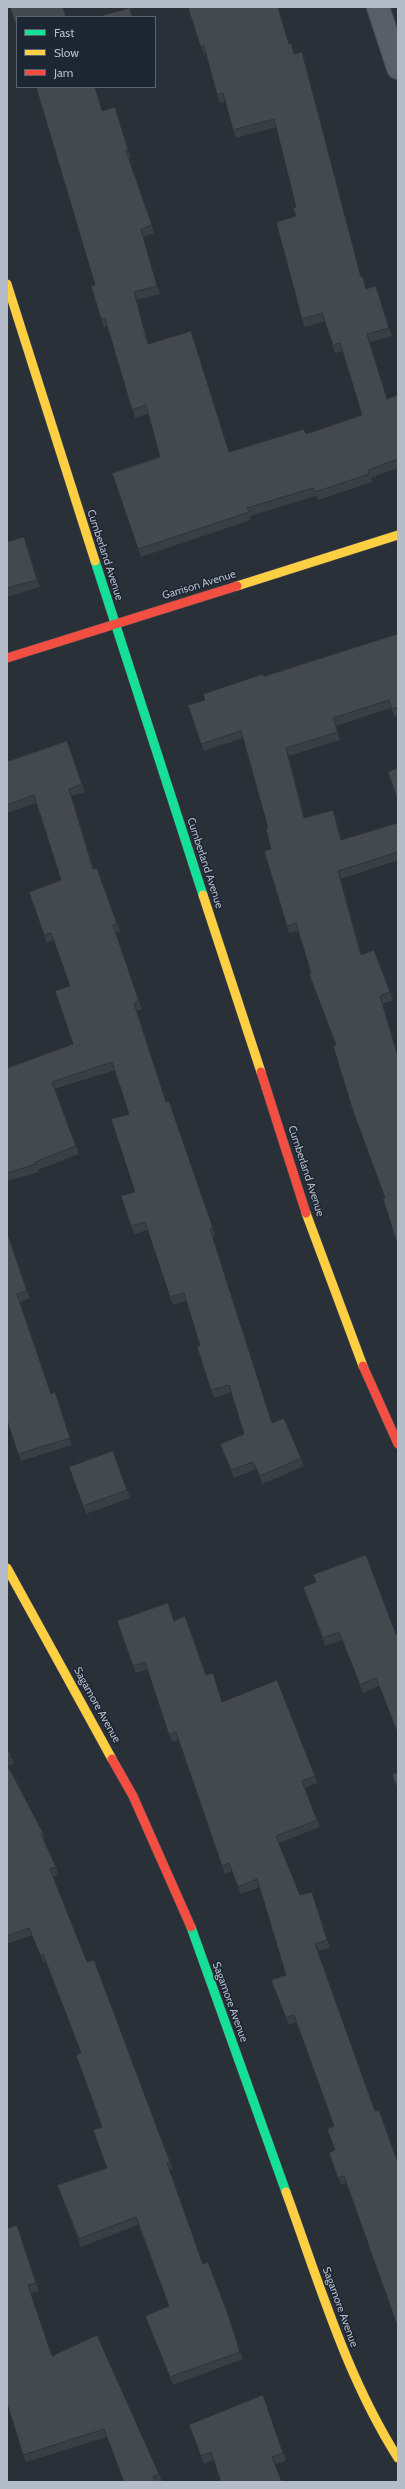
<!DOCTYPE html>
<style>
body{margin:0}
#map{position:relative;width:405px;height:2489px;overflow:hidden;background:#2a3038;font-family:Cabin,sans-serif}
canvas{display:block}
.frame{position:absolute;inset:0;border:8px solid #b4bcc9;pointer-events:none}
.legend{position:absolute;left:16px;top:16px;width:140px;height:72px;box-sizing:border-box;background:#1d2633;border:1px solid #59626f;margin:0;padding:5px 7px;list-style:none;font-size:12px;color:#b4bcc9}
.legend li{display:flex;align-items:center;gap:8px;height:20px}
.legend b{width:20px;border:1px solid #59626f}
</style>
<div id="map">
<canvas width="405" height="2489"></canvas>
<div class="frame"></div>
<ul class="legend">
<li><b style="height:5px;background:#16e098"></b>Fast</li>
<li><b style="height:5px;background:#ffcf43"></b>Slow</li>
<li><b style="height:5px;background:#f24e42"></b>Jam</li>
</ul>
</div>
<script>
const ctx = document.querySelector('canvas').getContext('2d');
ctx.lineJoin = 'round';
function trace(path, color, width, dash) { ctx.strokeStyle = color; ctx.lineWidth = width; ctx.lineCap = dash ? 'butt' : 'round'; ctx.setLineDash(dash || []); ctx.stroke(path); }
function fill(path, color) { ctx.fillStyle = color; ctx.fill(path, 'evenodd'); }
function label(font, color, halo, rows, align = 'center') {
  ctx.font = font + ' Cabin,sans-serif'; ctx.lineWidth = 3; ctx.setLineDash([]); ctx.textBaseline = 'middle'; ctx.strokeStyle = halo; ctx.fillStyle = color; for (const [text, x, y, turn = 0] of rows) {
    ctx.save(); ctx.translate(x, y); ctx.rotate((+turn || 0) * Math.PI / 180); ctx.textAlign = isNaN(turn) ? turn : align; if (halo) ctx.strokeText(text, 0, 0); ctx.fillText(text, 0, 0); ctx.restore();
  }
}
const street = new Path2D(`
 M378,7L398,68`);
const fast = new Path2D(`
 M95,561L203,895
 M191,1927L286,2192`);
const slow = new Path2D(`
 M7,284L95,561
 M237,586L398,535
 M203,895L261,1072
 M306,1213L363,1366
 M7,1568L112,1759
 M286,2192C319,2282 346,2376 398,2458`);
const jam = new Path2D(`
 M7,658L237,586
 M261,1072L306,1213
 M363,1366L398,1444
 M112,1759L133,1796L191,1927`);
const wall = new Path2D(`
 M188,7L290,44L294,51L295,54L302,52L305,60L361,277L367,289L376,286L392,336L370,342L387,399L398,397V468L371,478L372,482L318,500L316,496L250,516L251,520L141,557L112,473L160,457L148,414L135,418L107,326L104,327L101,319L95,285V87L103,111L118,115L131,158L129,159L154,233L143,237L160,294L137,300L149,344L191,331L229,452L306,434L362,415L343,351L335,353L325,321L305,327L302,319L296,216V207L276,127L236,138L233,130L226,101L220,103L217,95L206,54L204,55Z
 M7,542L27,544L40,587L7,597Z
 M398,634V716L395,717L391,708L336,726L340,740L289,756L305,818H336L342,840L398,825V860L341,879L362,955L374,950L393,1000L383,1004L398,1055V1245L383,1199L385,1198L336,1045L311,973L298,931L289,933L287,926L271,849L268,828L243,738L204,751L188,705L205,700L264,676Z
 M67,741L85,792L72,796L94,869L97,868L120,931L116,933L142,1009L137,1011L166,1102L169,1101L215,1236L213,1237L272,1423L301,1458L304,1466L263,1484L256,1469L234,1478L220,1444L244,1434L231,1392L214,1398L211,1390L200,1346L186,1301L173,1305L148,1230L134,1234L121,1196L135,1192L129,1114L115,1070L54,1089L79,1154L38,1170L39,1172L7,1181V1068L73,1044L70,986L54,940L47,943L29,892L61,880L36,803L7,813V762Z
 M7,1231L30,1298L20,1302L51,1393L58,1400L72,1445L21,1461L7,1420Z
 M113,1451L130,1498L86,1514L69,1467Z
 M366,1555L379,1686L363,1693L342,1640L325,1646L303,1587L316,1582Z
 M117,1621H174L222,1702L315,1776L317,1783L305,1788L320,1827L279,1843L300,1895L312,1892L330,1948L317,1951L375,2111L398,2163V2326L346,2183L341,2185L329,2153L335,2150L334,2126L296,2022L289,2025L271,1980L286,1975L260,1887L241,1894L232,1871L225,1874L178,1740L172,1742L147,1669L136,1673Z
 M7,1748L11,1756L14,1764L8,1766L43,1833L45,1841H44L56,1867L58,1874L53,1877L87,1962L94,1960L173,2169L169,2170L203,2264L232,2324L243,2359L173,2385L148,2323L169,2306L138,2225L81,2247L60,2193L107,2168L102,2127L81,2053L45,1961L43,1962L32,1935L7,1944Z
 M20,2233L39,2291L31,2293L52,2356L159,2474L162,2481L160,2482H124L107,2437L26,2462L23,2455Z
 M263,2395L286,2461L275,2464L213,2460L204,2464L192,2433Z`);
const shadedWall = new Path2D(`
 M302,52L305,60L363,285L361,277Z
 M115,107L118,115L131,158L128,150Z
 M141,229L143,237L160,294L157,286Z
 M134,292L137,300L151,352L148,344Z
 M367,334L370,342L390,407L387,399Z
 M24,537L27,544L40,587L37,580Z
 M286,748L289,756L307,826L304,818Z
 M69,789L72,796L96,877L93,869Z
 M333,810L336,818L344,848L341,840Z
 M338,871L341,879L364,962L361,955Z
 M380,996L398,1055V1057Z
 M229,2317L232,2324L243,2359L240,2352Z`);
const building = new Path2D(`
 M10,7H63L66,17H17V28Z
 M188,7H278L289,44L291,43L294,54L302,52L361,277H363L366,289L376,286L389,328L367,334L387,399L397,395L398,398V459L368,470L369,474L315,492L313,488L247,508L249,512L138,549L112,473L160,457L146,405L132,410L105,318L101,319L91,286L95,285L36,87H95L102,111L115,107L128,150L126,151L152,225L141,229L157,286L134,292L148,344L191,331L229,452L304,429L306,434L362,415L340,343L333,345L322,313L302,319L276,222L296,216L293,208L296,207L274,119L233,130L223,93L217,95L204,46L201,47Z
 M130,8L132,17H97Z
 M24,537L37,580L7,588V542Z
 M398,634V707L392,709L389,700L333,718L338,732L286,748L304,818L333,810L341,840L397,823L398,825V852L338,871L361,955L374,950L390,992L380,996L398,1057V1243H397L383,1199L385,1198L352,1108L333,1046L336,1045L309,974L311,973L296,923L287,926L264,851L271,849L266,829L268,828L241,731L201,744L188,705L205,700L203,694L263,674L264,676Z
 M67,741L82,784L69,789L93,869L97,868L117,924L113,925L139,1001L134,1003L166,1102L169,1101L213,1228L210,1229L272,1423L284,1418L301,1458L260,1476L253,1462L231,1470L220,1444L244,1434L229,1385L211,1390L197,1347L200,1346L184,1293L170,1297L145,1222L131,1226L121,1196L135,1192L111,1119L129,1114L112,1062L52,1082L76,1146L35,1162L36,1164L7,1173V1068L73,1044L55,991L70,986L51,933L44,935L29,892L61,880L34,795L7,805V762Z
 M398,768V801L388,772Z
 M7,1232L27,1291L17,1294L51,1394L55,1392L70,1438L18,1454L7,1420Z
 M113,1451L127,1490L83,1506L69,1467Z
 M366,1555L396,1634H398V1734L376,1678L360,1685L339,1632L323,1638L303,1587L316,1582L313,1575Z
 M168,1603L174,1621L185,1616L206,1675L213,1673L222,1702L277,1680L315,1776L302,1781L317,1820L276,1836L300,1895L312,1892L327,1940L315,1944L375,2111L379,2110L398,2163V2324L397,2325L344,2176L338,2178L329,2153L335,2150L327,2129L334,2126L294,2015L286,2018L271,1980L286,1975L257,1879L238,1887L229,1863L222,1866L176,1732L169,1735L145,1662L133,1666L117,1621Z
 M7,1748L11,1756L7,1758Z
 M7,1764L43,1833L41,1834L56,1867L50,1869L87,1962L94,1960L170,2162L167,2163L203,2264L208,2262L229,2317L240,2352L170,2377L145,2316L169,2306L136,2217L79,2239L57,2185L107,2168L93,2130L102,2127L76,2055L81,2053L43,1954L40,1955L29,1928L7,1936Z
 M398,1772V1790L392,1775Z
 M17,2225L36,2283L28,2285L52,2356L97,2335L159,2474L153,2476L155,2482H124L104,2429L23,2455L7,2403V2229Z
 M263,2395L283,2453L272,2457L282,2482H221L211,2452L201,2456L189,2425Z`);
const streetNames = [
 ["Cumberland Avenue",105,555,72],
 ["Garrison Avenue",199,585,-17],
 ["Cumberland Avenue",205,863,72],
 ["Cumberland Avenue",306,1171,72],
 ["Sagamore Avenue",97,1705,61],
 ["Sagamore Avenue",230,2002,70],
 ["Sagamore Avenue",340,2307,70]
];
trace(street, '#484c53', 24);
trace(fast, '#484c53', 10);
trace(slow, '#484c53', 10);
trace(jam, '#484c53', 10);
trace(street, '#5a5e66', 22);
trace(fast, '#16e098', 9);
trace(slow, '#ffcf43', 9);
trace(jam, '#f24e42', 9);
fill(wall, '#3a3f45');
fill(shadedWall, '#303338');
fill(building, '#444950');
trace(building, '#303338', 1);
label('11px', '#b4bcc9', '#1d2633', streetNames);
</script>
